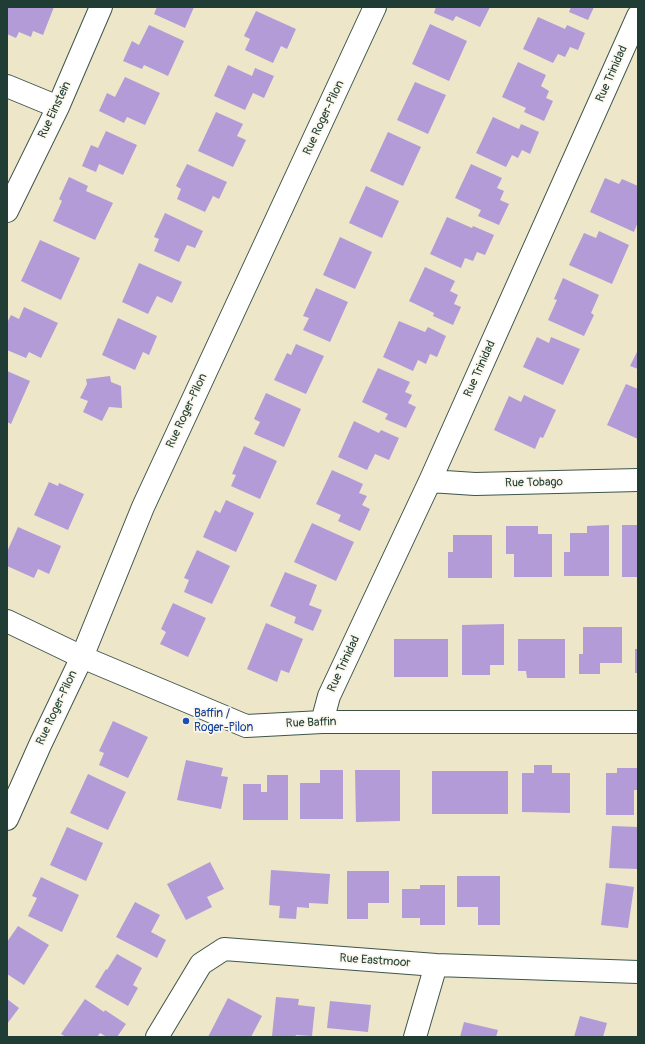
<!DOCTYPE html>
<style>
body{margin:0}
#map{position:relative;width:645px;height:1044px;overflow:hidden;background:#eee6c8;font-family:Pangolin,sans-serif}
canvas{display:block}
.frame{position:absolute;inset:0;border:8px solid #1f3d34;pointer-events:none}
</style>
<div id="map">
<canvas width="645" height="1044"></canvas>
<div class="frame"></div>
</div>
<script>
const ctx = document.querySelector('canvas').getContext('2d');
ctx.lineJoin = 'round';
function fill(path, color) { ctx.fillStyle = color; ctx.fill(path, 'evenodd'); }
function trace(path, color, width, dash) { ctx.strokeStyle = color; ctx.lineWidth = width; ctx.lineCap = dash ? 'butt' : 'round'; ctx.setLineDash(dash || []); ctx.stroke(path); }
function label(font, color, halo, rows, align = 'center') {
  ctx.font = font + ' Pangolin,sans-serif'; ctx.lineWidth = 3.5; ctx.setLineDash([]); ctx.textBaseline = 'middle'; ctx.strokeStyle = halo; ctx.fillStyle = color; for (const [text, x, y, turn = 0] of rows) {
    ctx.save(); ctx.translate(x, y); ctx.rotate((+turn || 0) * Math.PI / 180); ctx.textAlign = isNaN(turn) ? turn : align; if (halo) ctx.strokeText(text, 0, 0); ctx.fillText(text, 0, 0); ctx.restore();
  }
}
const building = new Path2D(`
 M7,7H54L43,35L33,31L31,37L19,32L16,38L7,34Z
 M157,7H194L185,28L154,14Z
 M436,7H490L480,27L456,16L453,21L434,13Z
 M571,7H594L588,20L569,12Z
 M256,11L296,29L287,49L281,46L273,63L245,50L250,39L244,36Z
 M538,17L565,29L567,25L585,33L578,50L570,47L565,57L558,54L553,63L523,49Z
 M430,24L467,41L449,81L412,64Z
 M149,25L184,41L168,76L144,65L142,69L123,61L132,41L139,45Z
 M518,62L546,75L541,86L549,91L546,98L553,101L544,121L524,112L526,108L502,97Z
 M228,65L252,76L255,68L274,76L264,98L253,93L245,110L214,96Z
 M125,77L160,93L145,125L127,117L124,123L99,111L107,93L115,97Z
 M415,82L446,95L428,134L397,120Z
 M216,112L243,124L237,136L246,140L233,167L198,151Z
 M493,117L519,129L521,124L539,132L530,154L522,150L518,158L512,155L506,167L476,153Z
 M106,131L137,145L123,175L99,164L96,172L82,166L91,145L98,148Z
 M388,132L421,147L403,186L370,171Z
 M187,164L227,182L219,199L213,196L205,212L177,199L181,189L176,186Z
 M471,164L502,178L497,188L504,191L500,200L509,204L499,225L478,216L481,210L455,198Z
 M69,177L88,186L86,191L113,203L95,240L53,221L62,201L59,199Z
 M605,178L619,184L622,179L638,186V222L634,232L590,212Z
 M366,186L399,201L382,238L349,223Z
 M165,213L203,231L195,248L187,245L179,262L154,251L159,239L154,237Z
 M447,217L472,228L473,226L494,235L485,255L477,252L473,261L465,258L461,268L430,254Z
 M599,231L629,245L612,284L569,265L584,233L596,238Z
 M340,237L372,252L355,289L323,275Z
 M40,240L80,258L61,300L21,281Z
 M139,263L182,282L172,303L157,296L148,314L122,302Z
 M425,267L455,281L450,291L458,295L454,304L461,307L453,325L433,316L434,313L409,301Z
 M563,278L599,295L591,313L594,315L584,336L548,320L557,300L554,299Z
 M316,288L348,302L330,342L303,330L309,318L303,316Z
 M24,307L58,323L41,358L29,352L26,358L7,350V323L11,315L19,319Z
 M118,318L157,336L149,355L143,352L135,370L102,355Z
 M399,321L425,332L428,327L446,336L437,357L430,354L426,364L418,360L413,371L383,357Z
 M537,337L549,343L551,337L580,349L563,385L523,367Z
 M296,344L324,356L306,394L274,380L287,353L291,355Z
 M638,350V369L630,366Z
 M378,368L410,382L405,392L412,395L408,403L416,407L406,428L385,419L388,414L362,402Z
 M7,371L30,381L11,424L7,422Z
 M110,376L111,382L121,386L122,408L109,407L102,421L83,412L88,401L80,398L87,384L86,379Z
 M626,384L638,389V439L607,425Z
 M266,393L301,409L284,447L254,434L260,422L254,419Z
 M524,395L556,410L543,438L540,437L535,449L494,430L509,396L521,402Z
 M354,421L379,433L381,430L399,438L389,460L375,454L367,470L338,457Z
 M244,446L277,461L260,499L231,486L236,475L232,474Z
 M332,470L363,484L359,493L367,496L362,505L370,509L360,531L338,521L341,515L316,504Z
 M49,482L58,486L59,483L84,494L68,530L34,515Z
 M226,500L254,513L236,552L203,537L215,510L220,513Z
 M312,523L354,542L336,581L294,562Z
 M609,525V576H564V552H570V533H587V526Z
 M622,525H638V577H622Z
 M506,526H538V534H552V577H514V554H506Z
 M18,527L61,546L49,574L38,569L34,578L7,566V552Z
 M453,535H492V578H448V552H453Z
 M197,550L230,566L212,604L184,592L189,580L184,578Z
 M285,572L317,585L309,605L322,610L313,631L294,623L296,617L270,606Z
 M173,603L206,618L188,657L160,644L166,632L161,629Z
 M266,623L303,639L289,673L281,670L277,682L247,669Z
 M504,624V665H490V675H462V625Z
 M583,627H622V663H600V674H579V654H583Z
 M394,639H448V677H394Z
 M518,639H565V678H527L526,671H518Z
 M635,649H638V673H635Z
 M113,721L148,737L128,778L99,765L104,753L99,751Z
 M186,760L223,768L221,776L228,777L221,809L177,800Z
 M534,765H552V773H570V813L522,812V773H534Z
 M617,768H638V790H634V815H606V773H617Z
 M320,770H343V819H300V783H320Z
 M355,770H400V821L356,822Z
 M432,771H508V814H432Z
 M88,774L126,792L108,830L70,813Z
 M267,775H288V820H243V784H261V792H267Z
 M612,826L638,827V869L609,868Z
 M67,827L103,843L86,881L50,865Z
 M210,862L224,889L207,897L212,907L186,920L167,884Z
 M271,870L330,874L328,904L309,903V908L297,907L296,919L279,918L280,906L269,905Z
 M347,871H389V903H368V919H347Z
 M457,876H500V925H478V907H457Z
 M41,877L79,895L62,932L28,916L37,898L32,896Z
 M606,883L634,887L628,928L601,925Z
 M420,885H445V925H420V918H402V889H420Z
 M135,902L160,915L151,932L166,940L157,958L116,937Z
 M18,926L49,945L24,985L7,974V942Z
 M117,954L142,968L133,985L138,988L128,1006L95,987L106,969L107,970Z
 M276,997L299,999L298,1005L315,1007L312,1036L296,1035L295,1037L272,1036Z
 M228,998L262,1016L251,1037H208Z
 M7,999L19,1008L7,1024Z
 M85,999L104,1012L105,1010L126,1024L117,1037H107L100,1033L97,1037H66L61,1034Z
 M330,1001L371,1005L368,1032L327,1028Z
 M580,1016L607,1023L603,1037H574Z
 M464,1022L498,1030L496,1037H460Z`);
const minor = new Path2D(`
 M7,86L58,107
 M7,211L58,107L101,7
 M430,481L475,484L638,480
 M7,621L82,657L246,726L322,722H638
 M322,722L329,696L430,481L638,16
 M7,819L40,745L82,657L143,507L375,7
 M157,1037L201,964L224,949L436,965L638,972
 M415,1037L436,965`);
const markers = [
 [186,721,4,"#1a4fb4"]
];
const streetNames = [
 ["Rue Trinidad",612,74,-66],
 ["Rue Einstein",55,110,-65],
 ["Rue Roger-Pilon",324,118,-65],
 ["Rue Trinidad",480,369,-66],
 ["Rue Roger-Pilon",187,411,-65],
 ["Rue Tobago",534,483,-1],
 ["Rue Trinidad",344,664,-65],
 ["Rue Roger-Pilon",57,708,-65],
 ["Rue Baffin",311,723,-2],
 ["Rue Eastmoor",375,961,4]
];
const transitNames = [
 ["Baffin /",194,714],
 ["Roger-Pilon",194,728]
];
fill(building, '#b39bd8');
trace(minor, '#3e564a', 24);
trace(minor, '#fff', 22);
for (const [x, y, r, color] of markers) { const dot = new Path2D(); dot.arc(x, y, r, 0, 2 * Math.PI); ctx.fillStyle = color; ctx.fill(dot); trace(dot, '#fbf7ec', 1.5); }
label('12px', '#1f3d34', '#fbf7ec', streetNames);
label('12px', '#164399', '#fbf7ec', transitNames, 'left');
</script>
